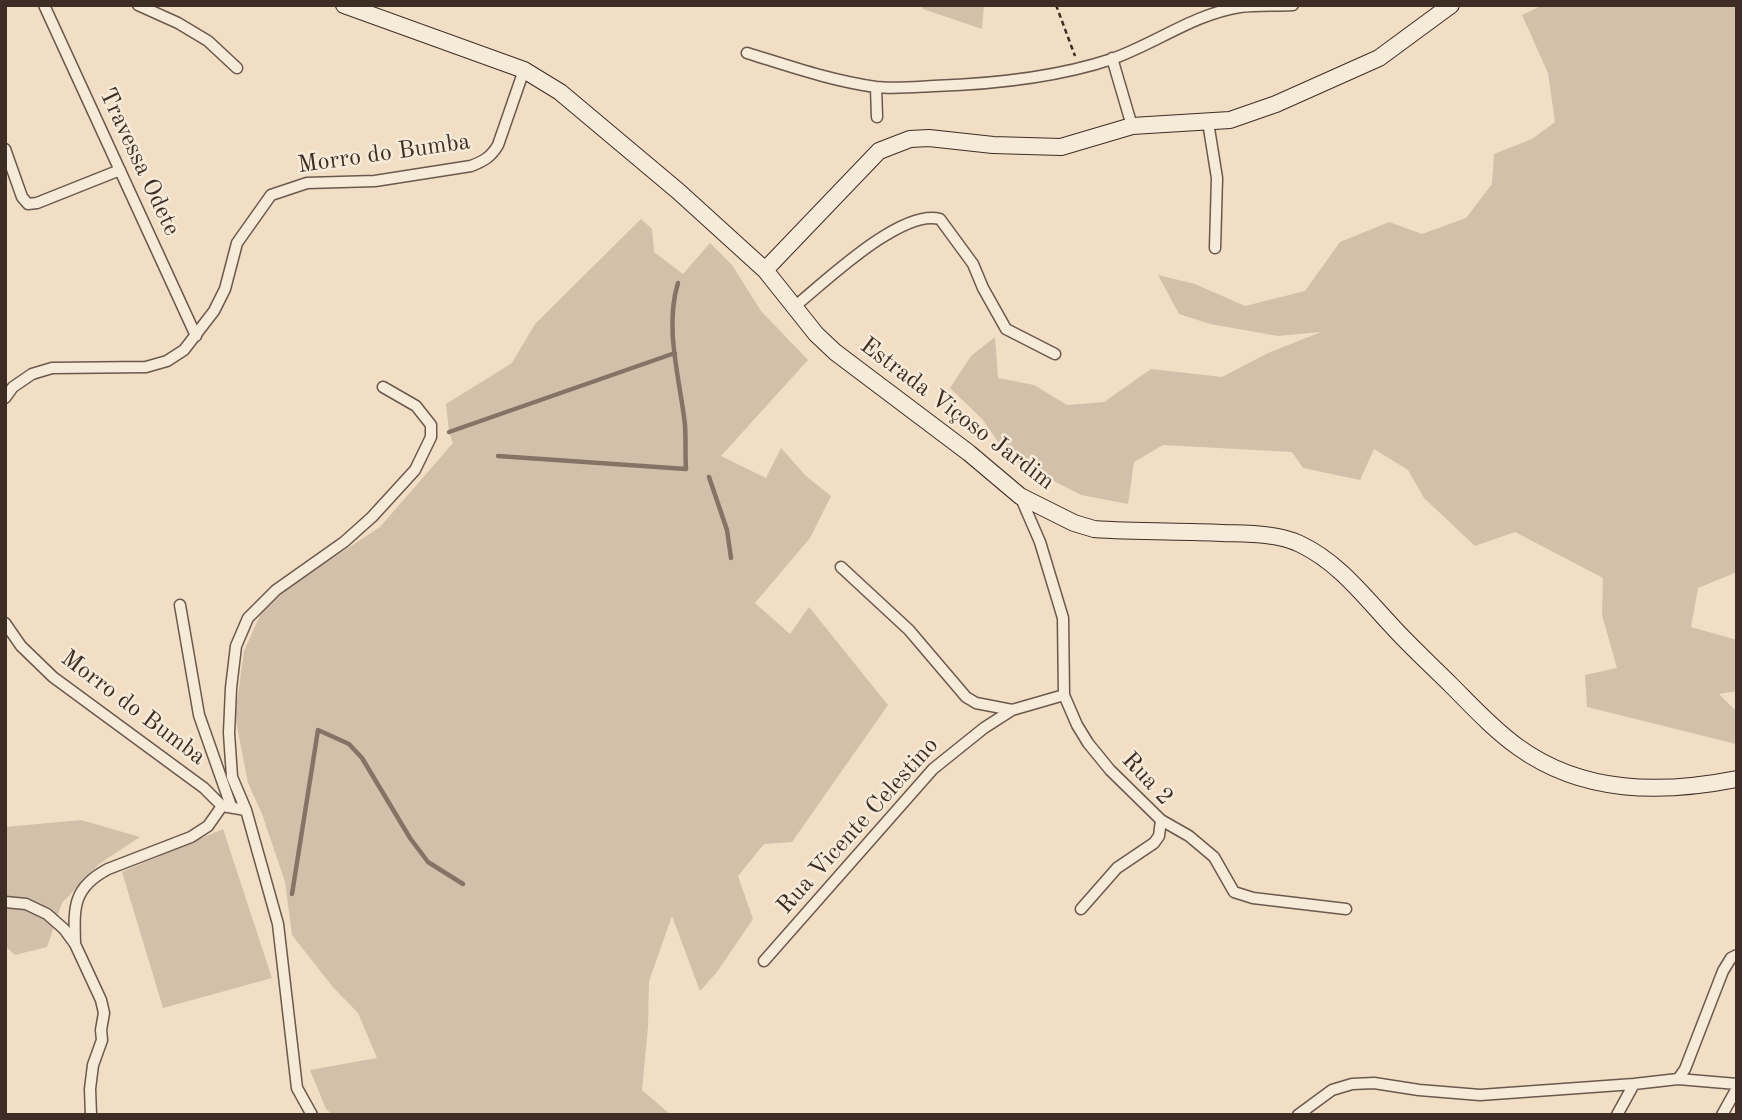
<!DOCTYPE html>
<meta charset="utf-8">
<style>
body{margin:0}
#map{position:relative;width:1742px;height:1120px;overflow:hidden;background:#f1dec5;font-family:"Old Standard TT",serif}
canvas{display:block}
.frame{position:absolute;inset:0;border:7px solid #3e2d25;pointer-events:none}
</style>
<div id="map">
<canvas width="1742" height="1120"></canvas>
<div class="frame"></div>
</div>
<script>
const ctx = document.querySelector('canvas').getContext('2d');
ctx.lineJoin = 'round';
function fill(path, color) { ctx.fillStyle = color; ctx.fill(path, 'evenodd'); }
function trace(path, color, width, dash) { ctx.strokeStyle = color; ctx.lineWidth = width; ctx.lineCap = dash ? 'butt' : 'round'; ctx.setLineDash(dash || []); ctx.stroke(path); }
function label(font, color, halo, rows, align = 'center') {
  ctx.font = font + ' "Old Standard TT",serif'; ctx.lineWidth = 5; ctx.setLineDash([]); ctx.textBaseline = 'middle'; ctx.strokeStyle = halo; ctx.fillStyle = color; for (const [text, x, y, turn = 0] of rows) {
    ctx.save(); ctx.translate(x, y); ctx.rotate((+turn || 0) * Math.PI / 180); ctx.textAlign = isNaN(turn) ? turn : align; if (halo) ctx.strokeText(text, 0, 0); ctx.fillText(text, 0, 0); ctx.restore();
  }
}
const green = new Path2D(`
 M922,5H984L982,29L923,9Z
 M1543,5H1737V572L1698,588L1691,627L1737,640V691L1719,694L1737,712L1736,744L1587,707L1585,675L1617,668L1602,615L1603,578L1515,532L1475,546L1424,498L1408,470L1374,449L1360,480L1303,468L1292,452L1163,445L1134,462L1128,504L1081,495L1009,458L983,420L950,388L971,356L995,337L998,378L1034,385L1067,405L1104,402L1151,369L1222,377L1268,353L1321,332L1278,336L1210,324L1179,314L1158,275L1195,284L1245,306L1305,291L1340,242L1389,222L1422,234L1466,218L1492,184L1494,154L1532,139L1555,122L1548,73L1522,15Z
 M641,219L652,229L654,252L683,274L710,243L732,265L761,311L808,360L721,456L766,478L781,448L806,476L831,496L810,538L755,603L790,634L809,607L888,705L792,842L764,844L738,876L753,919L717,972L700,991L672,916L649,981L648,1027L642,1090L671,1115H333L326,1109L310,1070L377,1058L358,1013L332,986L292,935L285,882L262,814L248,783L235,716L244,651L266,602L380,527L453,443L449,432L446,404L512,363L535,324Z
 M81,820L140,837L99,864L62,903L47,947L15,955L5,946V827Z
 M223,829L272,978L163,1008L122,872Z`);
const stream = new Path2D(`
 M449,432L675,353
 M498,456L686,469C685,455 686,440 685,425C680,379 664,328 678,283
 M709,477L727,530L731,558
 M292,894L318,730L349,744L362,758L410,838L428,862L463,884`);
const path = new Path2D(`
 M1056,5L1075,56`);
const street = new Path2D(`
 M44,5L196,336
 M138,5L178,23L208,41L237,68
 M747,53C789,66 832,81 876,87C894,89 915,87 934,86C994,84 1055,78 1112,59C1155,44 1194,14 1240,7C1257,5 1275,6 1293,5
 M1112,58L1132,126
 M876,87L877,117
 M1208,122L1217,178L1215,248
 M5,149L22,197L28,204L37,203L120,170
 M794,307C824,283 901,208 940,219L973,264L983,288L1006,329L1055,354
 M5,398L13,387L32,374L52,368L146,367L167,361L184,350L214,311L225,289L237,243L271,195L307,183L375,181L471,166C484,161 491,157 498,145L524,70
 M1020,496L1040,542L1063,618L1064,695L1077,725L1088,743L1110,770L1161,820L1159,836L1154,843L1117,868L1081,909
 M841,567L909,630L966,697L976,703L1012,710
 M180,605L199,715L231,806
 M5,623L21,646L53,677L204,788L222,806L246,810
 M1161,820L1189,836L1214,857L1234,892L1253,898L1346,909
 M5,902L26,904L47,914L64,929L75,944L101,1000L104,1013L101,1030L102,1040L93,1065L90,1089L91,1115
 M75,944C74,908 72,888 108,869L191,837L208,826L222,806
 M764,961L933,769L984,728L1012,710L1064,695
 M1678,1079L1737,1084
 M312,1115L297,1088L278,924L246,810L232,777L229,733L231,688L236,646L248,618L276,590L344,542L372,517L415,470L431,437V425L416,406L383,387
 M1298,1115L1332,1090L1352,1084L1374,1083L1419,1090L1480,1095L1634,1084L1678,1079L1685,1069L1723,971L1731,958L1737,955
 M1617,1115L1634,1084
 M1722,1115L1737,1088`);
const secondary = new Path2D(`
 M344,5L524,70L560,92L678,191L765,270L816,334L835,352L969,453L1020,496L1074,523L1094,529C1136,532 1179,531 1222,533C1247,534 1277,533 1300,544C1338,562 1363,595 1391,625C1410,646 1431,665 1451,685C1472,706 1493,729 1518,747C1583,794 1661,794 1737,779
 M765,270L879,151L910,139L929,138L993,145L1061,147L1132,126L1230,120L1276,104L1379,58L1451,5`);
const streetNames = [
 ["Morro do Bumba",384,154,-8],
 ["Travessa Odete",139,162,65],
 ["Estrada Viçoso Jardim",957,414,37],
 ["Morro do Bumba",133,708,37],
 ["Rua 2",1147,779,47],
 ["Rua Vicente Celestino",858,826,-48]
];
fill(green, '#d3c0aa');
trace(stream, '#857365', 4.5);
trace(street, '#6b594d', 13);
trace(secondary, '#3e2d25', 18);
trace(path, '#3e2d25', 2.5, [5, 3.5]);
trace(street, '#f6ead9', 10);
trace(secondary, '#f6ead9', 16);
label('24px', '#3e2d25', '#f6ead9', streetNames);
</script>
